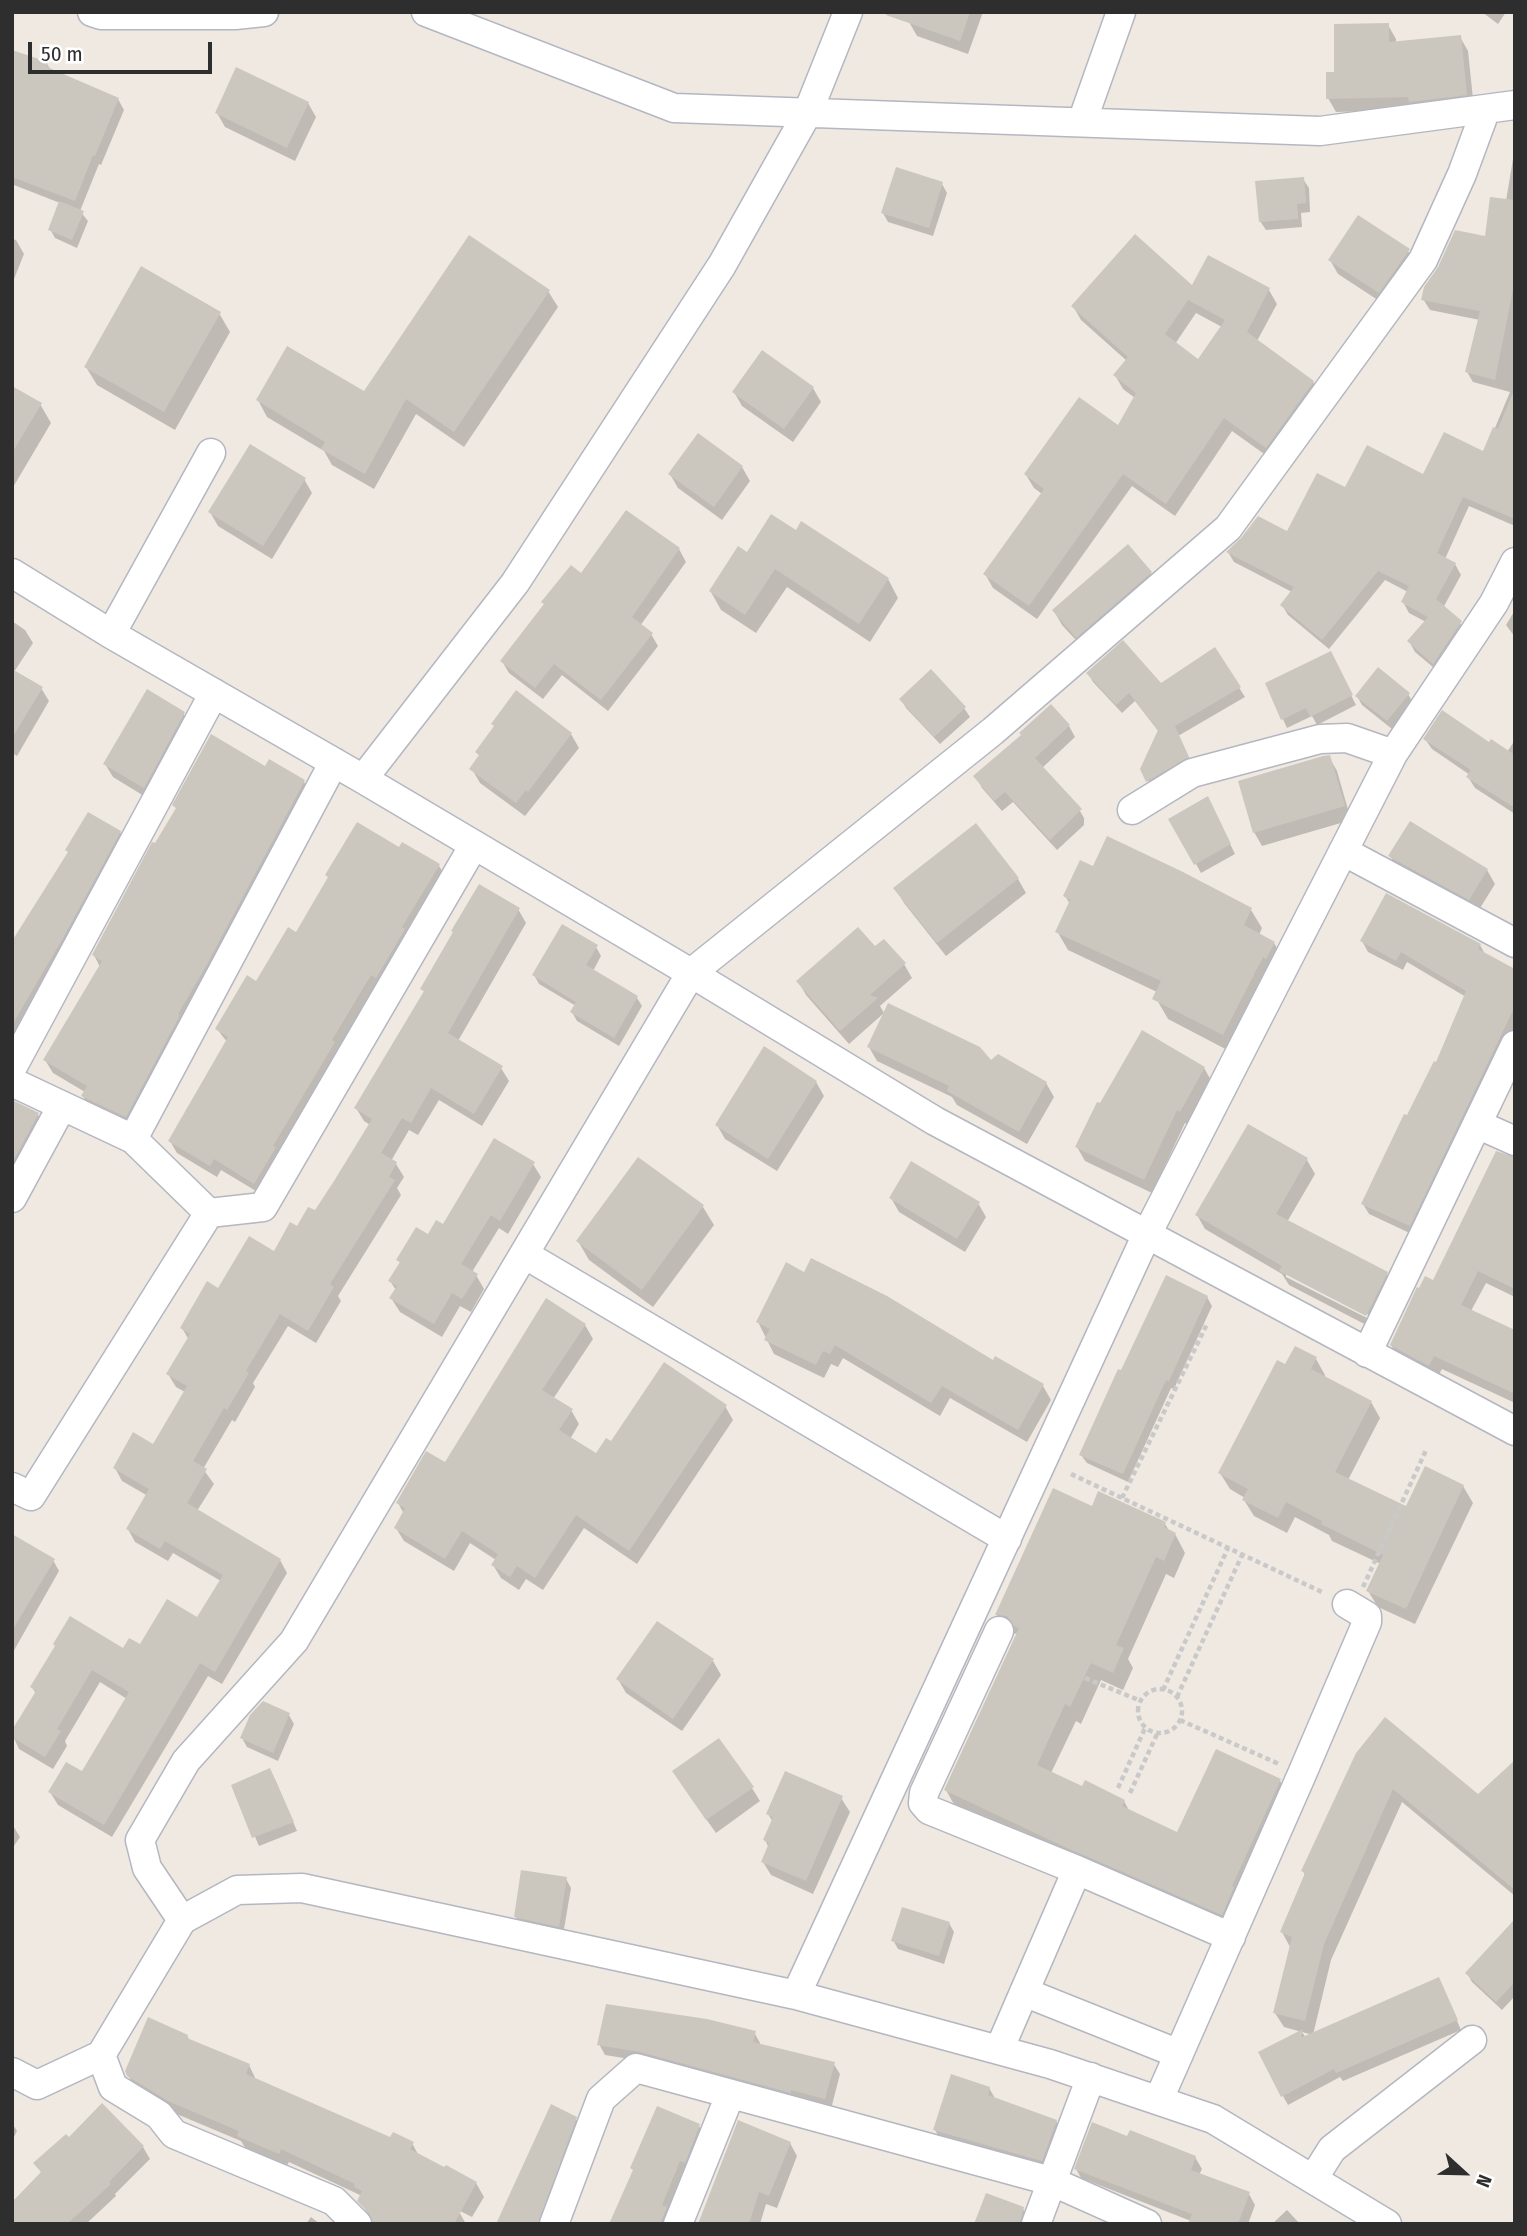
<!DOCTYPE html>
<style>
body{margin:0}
#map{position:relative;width:1527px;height:2236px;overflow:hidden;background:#efe9e1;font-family:"Fira Sans Condensed",sans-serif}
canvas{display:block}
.frame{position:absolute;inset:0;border:14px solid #2e2e2e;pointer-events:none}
.north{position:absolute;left:1429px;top:2138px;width:70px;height:70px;-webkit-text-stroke:5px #fff;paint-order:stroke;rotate:112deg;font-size:19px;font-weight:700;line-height:28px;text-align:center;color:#2e2e2e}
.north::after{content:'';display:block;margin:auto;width:24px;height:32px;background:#2e2e2e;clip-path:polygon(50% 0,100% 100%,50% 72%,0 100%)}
.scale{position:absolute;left:28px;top:42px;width:184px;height:32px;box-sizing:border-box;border:4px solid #2e2e2e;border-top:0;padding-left:9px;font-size:21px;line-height:24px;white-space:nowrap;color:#2e2e2e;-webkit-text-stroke:5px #fff;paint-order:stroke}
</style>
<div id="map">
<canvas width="1527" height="2236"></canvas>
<div class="frame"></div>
<div class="north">N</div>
<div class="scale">50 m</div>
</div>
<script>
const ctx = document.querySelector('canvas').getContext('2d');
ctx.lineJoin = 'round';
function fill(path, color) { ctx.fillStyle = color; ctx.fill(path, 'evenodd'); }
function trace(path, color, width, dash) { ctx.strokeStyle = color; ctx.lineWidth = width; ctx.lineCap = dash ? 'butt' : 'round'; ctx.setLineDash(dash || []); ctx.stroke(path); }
const shadow = new Path2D(`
 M913,12H983L968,54L917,36L909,22Z
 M1482,12H1506L1498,24Z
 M1388,25L1396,39V43L1460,37L1468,51L1474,108L1336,112L1328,98L1336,74Z
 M12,52L47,64L51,70L118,99L124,110L101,165L99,164L80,211L88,221L77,248L55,238L50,229L60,203L14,185L12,189Z
 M308,103L316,117L295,161L225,127L217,113Z
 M1513,159H1515V319L1513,328H1515V526L1469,506L1445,559L1455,564L1461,575L1443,608L1460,623L1466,633L1440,673L1415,652L1409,641L1426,622L1409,613L1403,602L1408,592L1385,580L1329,649L1288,615L1282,605L1292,592L1234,562L1228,552L1288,533L1346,490L1424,476L1484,454L1510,392L1473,382L1467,372L1480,320L1430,310L1423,299L1487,238L1506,201Z
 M1303,179L1309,188L1310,212L1301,213L1302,227L1266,230L1260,221Z
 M942,184L947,193L933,236L888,222L883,213Z
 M12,239L16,240L24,254L12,284Z
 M1408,251L1416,264L1387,306L1338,274L1330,260Z
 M1208,257L1269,290L1277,304L1257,341L1313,382L1321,396L1274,461L1232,431L1175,516L1132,486L1037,619L993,588L985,574L1042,494L1034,488L1026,475L1118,427L1135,398L1123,389L1115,375L1127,361L1081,320L1073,306L1192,288ZM1196,313L1222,327L1199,361L1175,344Z
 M548,291L558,307L464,447L416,414L374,489L332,465L324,451L267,417L258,400L365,394Z
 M219,313L230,332L175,430L97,385L86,367Z
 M12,388L40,404L51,423L12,489Z
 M813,388L821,402L793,442L742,406L734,392Z
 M742,467L750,481L722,520L678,488L670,474Z
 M304,479L312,493L272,559L218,526L210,512Z
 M796,533L888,579L898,598L870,642L787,587L756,633L721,610L711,592L748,554Z
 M679,549L686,562L640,626L651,634L658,646L608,711L562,675L543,699L509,673L502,661L545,606L543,602L581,576Z
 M1151,573L1159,586L1085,650L1062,625L1054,611Z
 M1515,610V637L1506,625Z
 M12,621L25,630L33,643L14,672L41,688L49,701L17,756L12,753Z
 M1215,650L1245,697L1178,736L1193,766L1153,790L1148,781L1159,732L1135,701L1122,713L1093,682L1088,673L1160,685Z
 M1335,663L1356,705L1317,725L1312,716L1287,728L1267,684Z
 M1408,694L1413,703L1392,729L1362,705L1357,696Z
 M901,699L964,708L970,717L940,744L906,708Z
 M1051,706L1069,726L1075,737L1042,768L1077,806L1084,818V825L1057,850L1013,802L1002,811L982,788L976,776L1023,736Z
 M183,713L192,727L152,801L113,777L105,764Z
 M571,734L579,748L525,816L480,783L472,769L480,757L477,752Z
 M1425,739L1489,745L1507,752L1515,740V814L1475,788L1468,777L1470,775L1432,749Z
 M1329,757L1337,771L1351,820L1262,846L1254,832Z
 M265,769L304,782L312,795L134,1130L90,1110L83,1096L85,1092L53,1073L45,1060L100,967L94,955Z
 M1212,807L1235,854L1201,873L1171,819Z
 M120,832L126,843L12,1044V945Z
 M1390,856L1487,870L1495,884L1477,913L1398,870Z
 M439,866L446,877L261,1194L221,1170L217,1177L177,1153L170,1141L227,1042L217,1029L296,934L329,879L327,875Z
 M1094,869L1251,910L1262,928L1259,935L1274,943L1285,962L1233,1053L1168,1019L1157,1000V992L1068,950L1057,931L1070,904L1065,896Z
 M1018,879L1026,893L946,956L904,903L896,889Z
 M518,909L526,923L458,1041L501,1068L509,1081L482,1126L439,1100L418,1135L409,1130L391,1161L396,1164L404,1177L397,1188L401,1195L338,1296L341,1301L316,1343L288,1326L253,1383L255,1387L235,1422L232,1420L203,1469L214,1484L197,1511L280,1560L287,1573L222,1684L208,1676L112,1837L58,1805L50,1792L83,1774L127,1699L100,1682L65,1741L67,1746L53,1769L19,1749L12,1734L36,1694L32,1687L124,1650L141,1647L198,1620L221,1581L173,1553L168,1561L135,1542L128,1529L148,1496L122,1481L115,1468L153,1447L185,1392L176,1387L168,1374L189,1340L182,1328L219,1290L274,1253L315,1213L370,1125L364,1121L356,1108L425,993L422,989Z
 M1362,941L1480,945L1486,956L1515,971V1027L1416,1236L1369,1214L1363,1204L1437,1064L1466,997L1407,962L1403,970L1368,952Z
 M596,947L601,956L593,971L637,998L642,1006L619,1046L577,1021L572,1012L576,1006L539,984L534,975Z
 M875,949L904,964L912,978L880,1006L884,1013L849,1044L806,995L798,981Z
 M869,1047L991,1062L1046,1083L1054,1097L1027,1144L957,1105L952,1097L877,1061Z
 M1204,1068L1212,1082L1188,1125L1185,1123L1152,1193L1085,1161L1077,1147Z
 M816,1082L824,1096L777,1171L725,1139L717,1125Z
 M12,1102L38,1115L44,1125L12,1183Z
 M639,1159L703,1207L714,1225L653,1307L589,1260L578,1241Z
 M1515,1159V1297L1486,1283L1471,1311L1515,1332V1403L1442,1369L1437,1378L1399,1358L1391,1345Z
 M1307,1160L1315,1174L1287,1222L1386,1273L1394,1287L1374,1329L1289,1285L1282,1274L1205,1229L1197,1215ZM1286,1273L1375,1318L1373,1321L1286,1277Z
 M533,1164L541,1177L508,1234L499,1228L472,1272L476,1275L484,1289L471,1312L460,1306L442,1337L400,1312L391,1298L396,1290L390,1281L401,1264L398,1260Z
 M891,1198L978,1203L986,1217L965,1252L899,1212Z
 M805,1274L1043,1386L1051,1400L1027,1442L950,1398L940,1416L843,1358L838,1367L831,1364L824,1378L774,1354L758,1322Z
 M1207,1297L1212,1306L1174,1389L1171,1388L1128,1482L1087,1463L1081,1455Z
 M585,1325L593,1339L553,1399L571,1410L579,1424L570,1439L596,1455L611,1443L725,1406L733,1420L637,1564L584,1528L543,1590L526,1579L519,1590L501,1578L493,1565L496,1560L470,1543L454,1571L404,1541L396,1528L404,1514L398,1503L445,1464Z
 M1316,1359L1325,1375L1324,1378L1371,1402L1380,1418L1348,1480L1407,1508L1463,1486L1473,1503L1415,1624L1378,1607L1368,1591L1381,1564L1332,1541L1329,1535L1295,1517L1287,1533L1254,1516L1244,1500L1245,1498L1230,1489L1220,1473L1286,1367Z
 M1093,1508L1165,1524L1170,1532L1175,1534L1185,1553L1174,1578L1166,1574L1128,1659L1133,1668L1123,1690L1101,1680L1081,1724L1076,1721L1051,1773L1083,1788L1124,1801L1130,1812L1178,1834L1217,1751L1280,1781L1291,1799L1232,1932L956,1808L946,1790L1018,1634L1008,1633L997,1615Z
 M12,1536L53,1560L59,1571L12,1654Z
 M713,1661L721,1675L682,1731L626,1693L618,1679Z
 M289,1715L294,1724L278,1761L247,1747L242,1738Z
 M1357,1754L1478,1796L1515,1762V1896L1402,1802L1331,1960L1313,2035L1302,2032L1306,2038L1443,1988L1461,2030L1343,2081L1340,2077L1288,2105L1283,2096L1302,2032L1284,2027L1275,2013L1290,1947L1282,1932L1305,1875L1303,1871Z
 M275,1779L297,1831L259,1846L233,1786Z
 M682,1785L752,1788L760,1801L716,1833Z
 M841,1798L850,1812L813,1894L771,1875L763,1862L769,1848L765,1840L773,1822L768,1814Z
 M12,1824L20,1837L12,1849Z
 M566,1879L571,1888L563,1935L521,1926L516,1917Z
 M1515,1919V1996L1502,2010L1472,1982L1467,1973Z
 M949,1923L954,1932L944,1964L898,1949L893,1940Z
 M754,2032L760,2043V2046L833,2063L840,2074L831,2109L648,2062L605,2055L599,2044Z
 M187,2036L190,2041L249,2065L256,2080L391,2139L412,2143L419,2156L476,2183L484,2197L472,2217L458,2210L466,2224H375L359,2200L360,2195L289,2162L286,2167L246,2149L241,2141L179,2115L136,2089L128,2075Z
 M989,2088L996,2100L1056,2121L1063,2133L1048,2172L942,2142L935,2130Z
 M102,2106L143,2147L150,2159L115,2194L116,2196L86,2224H12L42,2174L36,2163L68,2139Z
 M575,2118L581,2127L545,2224H502Z
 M12,2123L17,2131L12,2141Z
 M699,2126L707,2140L673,2224H611Z
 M790,2143L797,2156L777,2208L766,2204L760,2224H700Z
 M1195,2157L1202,2169L1199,2175L1249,2194L1255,2205L1248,2224H1190L1191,2221L1081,2178L1076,2169Z
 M1023,2209L1030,2220L1029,2224H976Z
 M1287,2210L1300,2224H1272Z
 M311,2217L320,2224H306Z`);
const building = new Path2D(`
 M887,12H970L960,41L886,15Z
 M1389,23V42L1461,35L1467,95L1409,102L1408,97L1326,99V72H1334V24Z
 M12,50L48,62L47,67L119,98L95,156L93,155L75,201L12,177Z
 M236,67L309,102L287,148L215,113Z
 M896,167L943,182L929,228L881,213Z
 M1304,177L1306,203L1297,204L1298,219L1259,222L1255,181Z
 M1490,197L1515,200V280L1495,380L1465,372L1480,311L1421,300L1424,287L1438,267L1455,230L1485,236Z
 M59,201L84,211L72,240L48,230Z
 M1358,215L1410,249L1379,293L1328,260Z
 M1135,234L1192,285L1208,255L1270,288L1247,332L1314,381L1266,448L1224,418L1166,504L1123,474L1029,606L983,574L1044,489L1024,474L1079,397L1118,425L1136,393L1113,375L1128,357L1071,306ZM1188,300L1225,320L1198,359L1165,334Z
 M469,235L550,290L454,432L406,399L365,474L321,449L325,442L256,400L287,346L364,391Z
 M141,266L221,312L164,412L84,367Z
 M762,350L814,387L784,429L732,392Z
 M12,386L42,403L12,453Z
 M1514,390L1515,519L1463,497L1437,553L1456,563L1436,599L1462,621L1433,664L1407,641L1428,617L1401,602L1409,586L1378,571L1322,640L1280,605L1294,587L1226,552L1241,538L1258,516L1287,531L1317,473L1345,487L1367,445L1423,474L1444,432L1483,451L1493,427L1498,429Z
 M698,433L743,466L714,507L668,474Z
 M250,444L306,478L263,546L208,512Z
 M626,510L680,548L632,617L653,633L601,700L554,664L535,688L500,661L544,604L541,602L571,565L581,573Z
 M771,514L796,530L801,521L889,578L859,624L775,569L745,615L709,591L738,546L747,552Z
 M1128,544L1152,572L1076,638L1052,610Z
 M1123,640L1161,683L1215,647L1241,687L1175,726L1189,757L1146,782L1140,769L1158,730L1129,693L1116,705L1086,673Z
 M1331,651L1353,695L1310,717L1306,708L1281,720L1265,683Z
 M1378,667L1410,693L1387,721L1355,696Z
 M12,669L43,687L12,738Z
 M931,669L966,707L934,737L899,699Z
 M147,689L185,712L144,788L103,764Z
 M516,690L572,733L528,792L526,790L516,803L469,769L479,755L475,752L494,726L491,724Z
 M1051,704L1070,725L1035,758L1082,809L1050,840L1005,792L994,801L973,776L1021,735L1019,733Z
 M1442,710L1489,742L1491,739L1515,755V808L1466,777L1471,770L1423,739Z
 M211,734L265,766L269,759L305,780L206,966L178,1014L180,1015L126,1117L81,1096L87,1086L43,1060L102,961L92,955L152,842L155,843L176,808L172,805Z
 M1330,755L1345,806L1253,833L1238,781L1323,756Z
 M1208,796L1231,844L1194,865L1168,819Z
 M88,812L121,831L63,938L12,1025V941L68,852L65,850Z
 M1410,821L1488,869L1469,900L1388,856Z
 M357,822L399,847L402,842L440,864L402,927L405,929L376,978L371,975L332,1040L335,1042L273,1146L276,1147L254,1184L214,1159L210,1166L168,1141L228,1037L215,1029L247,975L256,981L288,927L296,932L328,877L325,875Z
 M976,823L1019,878L937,943L893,888Z
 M1107,836L1183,872L1252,908L1244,925L1275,942L1266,959L1263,957L1223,1035L1152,999L1161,981L1055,932L1070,900L1063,896L1080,860L1093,866Z
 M479,884L520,908L448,1033L503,1066L474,1114L431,1088L411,1123L402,1118L381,1153L397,1162L389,1177L395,1180L330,1284L334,1287L308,1331L280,1314L246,1371L249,1373L227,1410L224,1408L193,1461L207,1469L187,1503L281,1559L215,1672L200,1663L104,1825L48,1792L66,1762L82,1771L129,1692L92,1670L57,1729L61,1731L45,1757L12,1737V1730L36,1691L30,1687L55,1646L53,1644L70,1616L123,1648L129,1638L140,1644L167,1599L197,1617L223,1575L165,1541L160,1549L126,1529L149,1489L113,1468L133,1432L153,1444L187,1386L166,1374L190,1334L180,1328L207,1281L218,1288L249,1236L274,1251L290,1222L297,1226L308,1207L315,1210L334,1181L372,1119L354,1108L424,991L420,989L453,932L451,931Z
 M1386,893L1481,944L1478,949L1515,969V1006L1410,1226L1361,1204L1404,1114L1407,1115L1434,1061L1436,1062L1466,991L1401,952L1396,961L1360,941Z
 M562,924L598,945L586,965L638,996L614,1038L570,1012L576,1002L532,975Z
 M858,927L875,946L884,939L906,963L870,995L878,998L840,1031L796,981Z
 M888,1003L980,1047L991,1060L998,1054L1047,1082L1019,1132L947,1091L949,1086L867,1047Z
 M1142,1030L1205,1067L1180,1112L1177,1110L1144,1180L1075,1147L1097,1102L1100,1103Z
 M764,1046L817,1081L768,1159L715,1125Z
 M12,1100L39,1113L12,1163Z
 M1248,1124L1308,1158L1276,1214L1388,1272L1366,1316L1279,1271L1282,1266L1195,1215Z
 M494,1138L535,1162L500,1221L491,1215L461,1264L478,1274L462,1299L452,1293L434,1324L389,1298L397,1286L388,1281L400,1262L396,1260L416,1227L428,1234L436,1220L443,1224Z
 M1496,1151L1515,1157V1289L1478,1271L1461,1305L1515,1330V1394L1434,1356L1429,1366L1390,1345L1417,1287L1419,1288L1425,1276L1433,1280Z
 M638,1157L704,1205L642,1290L576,1241Z
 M911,1161L980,1202L957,1239L889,1198Z
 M811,1258L887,1296L993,1360L995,1356L1044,1384L1018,1430L942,1386L931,1403L835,1345L830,1354L823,1351L816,1365L764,1340L770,1329L756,1322L786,1262L804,1272Z
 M1166,1275L1208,1296L1169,1381L1166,1380L1123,1474L1079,1455L1118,1369L1121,1370Z
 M546,1298L586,1324L542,1390L573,1409L559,1430L596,1453L606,1438L611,1441L664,1362L727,1405L629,1551L576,1515L535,1578L517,1566L510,1577L491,1565L498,1554L462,1531L445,1559L394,1528L405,1508L396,1503L426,1451L445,1462Z
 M1295,1346L1317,1357L1311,1369L1372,1401L1335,1472L1406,1506L1425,1466L1464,1485L1406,1609L1366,1591L1383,1555L1321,1524L1322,1521L1286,1502L1278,1518L1242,1500L1248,1489L1218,1473L1277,1360L1285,1364Z
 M1053,1488L1092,1506L1098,1491L1166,1522L1164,1527L1176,1533L1164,1561L1156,1557L1116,1645L1124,1648L1113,1673L1091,1663L1070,1707L1065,1704L1037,1765L1082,1786L1085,1780L1125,1800L1122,1806L1177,1832L1216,1749L1281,1779L1232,1886L1234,1887L1222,1915L1065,1847L944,1790L1019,1628L1014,1626L1007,1616L995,1615Z
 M12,1534L55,1559L12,1631Z
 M657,1621L714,1659L673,1719L616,1679Z
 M263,1701L290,1713L273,1753L240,1738L250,1715Z
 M1385,1717L1478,1794L1515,1760V1890L1393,1789L1324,1944L1305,2021L1273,2013L1292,1937L1280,1932L1305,1873L1301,1871L1356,1753Z
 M719,1738L754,1787L706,1820L672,1771Z
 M270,1768L294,1822L252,1838L231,1785Z
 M785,1771L843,1796L806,1881L761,1862L769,1843L763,1840L773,1817L766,1814Z
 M521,1870L567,1877L559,1927L514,1917Z
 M902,1907L950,1922L939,1956L891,1941Z
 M1515,1919V1982L1496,2002L1465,1973Z
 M1439,1977L1458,2020L1336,2073L1334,2069L1281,2097L1258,2052L1303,2029L1300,2038Z
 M606,2004L707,2019L756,2031L753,2042L835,2062L825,2099L791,2090V2093L640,2052L597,2045Z
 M148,2017L188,2035L187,2038L250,2064L246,2074L390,2137L393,2132L414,2142L410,2149L444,2167L446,2165L477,2182L454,2224H373L369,2213L357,2201L362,2191L354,2187L355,2184L281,2149L279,2154L237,2136L239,2131L170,2102L127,2076L125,2071Z
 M951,2074L990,2087L988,2095L1057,2120L1042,2161L933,2130Z
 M102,2103L144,2146L109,2182L111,2184L67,2224H12V2202L41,2172L33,2163L66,2134L69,2137Z
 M551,2104L577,2117L538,2224H496Z
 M657,2106L700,2124L685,2163L680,2161L662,2205L667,2207L660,2224H609L633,2170L630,2168Z
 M738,2120L791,2142L769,2196L759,2192L749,2224H698Z
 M1092,2122L1127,2136L1130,2130L1196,2156L1191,2170L1250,2192L1238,2224H1188L1192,2214L1074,2169Z
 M986,2193L1024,2207L1020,2224H974Z`);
const path = new Path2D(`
 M1071,1474L1324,1593
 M1122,1498L1207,1324
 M1363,1587L1427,1448
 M1085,1678L1141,1701
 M1138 1711a22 22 0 1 1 44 0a22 22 0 1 1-44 0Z
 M1163,1690L1228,1548
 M1177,1697L1242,1555
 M1180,1720L1279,1764
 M1118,1788L1146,1726
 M1130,1793L1158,1732`);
const minor = new Path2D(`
 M92,12L101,15H235L264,12
 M426,12L674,108L1320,131L1515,105
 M1082,122L1121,12
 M12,573L111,634L363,779L691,973L935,1121L1515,1431
 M111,634L211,453
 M363,779L515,583L722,265L808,112L848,12
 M1132,810L1192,773L1320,739L1347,738L1393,754
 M1343,851L1515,943
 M12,1068L214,693
 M12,1082L133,1139L209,1213
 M1477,1124L1515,1141
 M133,1139L334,762
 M12,1198L62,1106
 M524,1254L1007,1539
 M1367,1353L1515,1045
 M12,1487L31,1496L209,1213L263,1207L474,845
 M999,1631L924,1793L923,1803L929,1810L1077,1870L1231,1937
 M182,1920L147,1868L140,1840L186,1761L294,1641L691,973L993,731L1228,528L1423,260L1462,174L1486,109
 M1024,1992L1179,2054
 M796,1995L1147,1234L1393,754L1494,603L1515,562
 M999,2050L1077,1870
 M101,2055L113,2087L159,2115L174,2134L334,2201L357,2224
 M12,2072L37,2085L101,2055L182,1920L237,1890L302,1888L796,1995L1050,2064L1213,2119L1387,2224
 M1159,2099L1302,1774L1367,1622V1616L1347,1604
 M1313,2179L1332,2149L1472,2040
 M554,2224L601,2099L636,2068L1051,2181L1147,2224
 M678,2224L730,2095
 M1036,2224L1091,2077`);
fill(shadow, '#0003');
fill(building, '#cbc7bf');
trace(minor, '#b4b7c1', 31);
trace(path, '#c9c9c9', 4.5, [5, 3.5]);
trace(minor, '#fff', 28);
</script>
